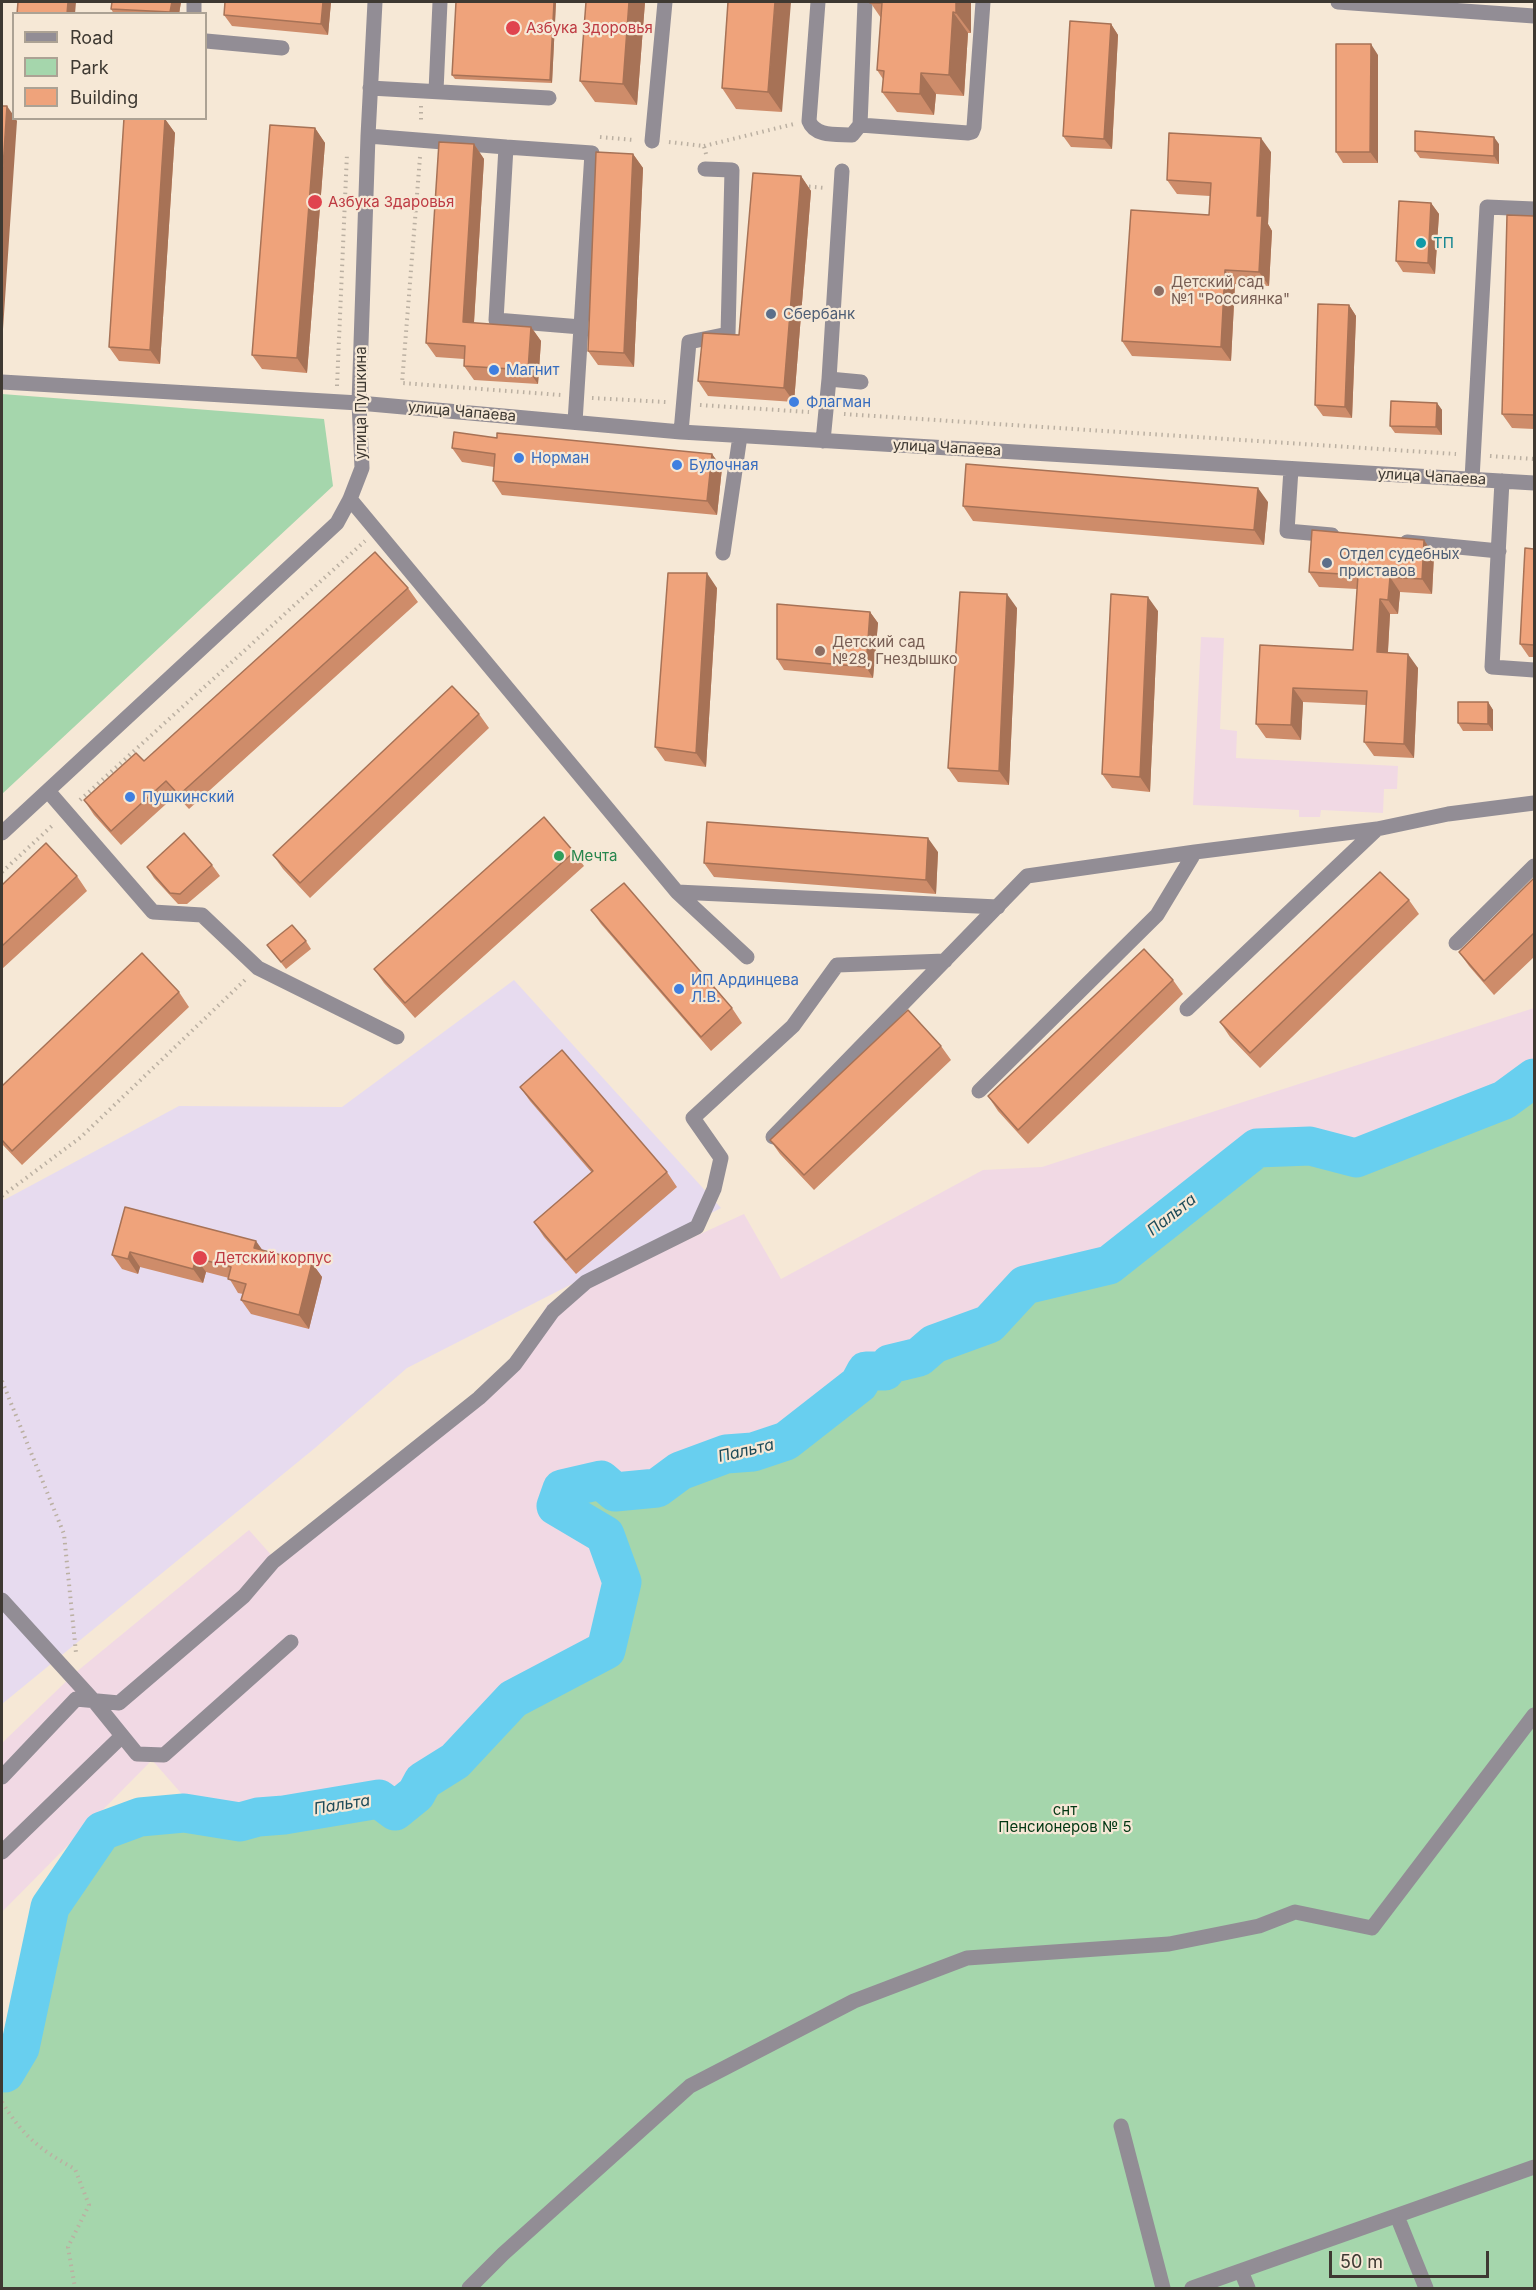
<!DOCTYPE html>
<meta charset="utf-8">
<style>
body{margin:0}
#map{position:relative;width:1536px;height:2290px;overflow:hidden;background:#f6e8d6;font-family:Inter,sans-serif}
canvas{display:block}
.frame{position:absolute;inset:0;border:3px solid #3e3932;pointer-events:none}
.legend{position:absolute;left:12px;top:12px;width:195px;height:108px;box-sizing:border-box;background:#f6e8d6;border:2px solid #aca294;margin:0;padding:8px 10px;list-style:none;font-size:18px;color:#3e3932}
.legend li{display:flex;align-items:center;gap:12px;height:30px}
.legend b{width:30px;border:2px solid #aca294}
.scale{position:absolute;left:1329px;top:2251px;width:160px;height:27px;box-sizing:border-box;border:3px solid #3e3932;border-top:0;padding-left:8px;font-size:18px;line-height:21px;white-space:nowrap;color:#3e3932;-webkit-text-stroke:4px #f6e8d6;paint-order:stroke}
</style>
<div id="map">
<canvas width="1536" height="2290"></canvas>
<div class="frame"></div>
<ul class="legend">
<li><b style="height:8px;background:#928d95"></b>Road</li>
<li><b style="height:16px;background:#a5d6ac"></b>Park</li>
<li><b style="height:16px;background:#efa37b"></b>Building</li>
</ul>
<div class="scale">50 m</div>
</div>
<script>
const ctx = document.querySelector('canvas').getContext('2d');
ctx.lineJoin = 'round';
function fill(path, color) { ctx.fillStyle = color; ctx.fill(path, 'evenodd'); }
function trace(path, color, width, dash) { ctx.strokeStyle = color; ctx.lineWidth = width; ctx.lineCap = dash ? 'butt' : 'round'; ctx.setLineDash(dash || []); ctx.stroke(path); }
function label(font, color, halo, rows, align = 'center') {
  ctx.font = font + ' Inter,sans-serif'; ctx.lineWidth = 4.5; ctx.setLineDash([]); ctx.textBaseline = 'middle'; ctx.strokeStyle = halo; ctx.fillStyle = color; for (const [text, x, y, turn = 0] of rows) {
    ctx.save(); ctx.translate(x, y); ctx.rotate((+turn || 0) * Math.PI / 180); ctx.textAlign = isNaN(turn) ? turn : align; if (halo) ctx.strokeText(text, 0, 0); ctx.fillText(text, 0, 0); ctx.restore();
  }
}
const industrial = new Path2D(`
 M1201,637L1224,638L1220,729L1237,731L1236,758L1398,766L1397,789H1384L1383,813L1321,810L1320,817H1299V810L1193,805Z
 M1534,1008V1078L1504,1100L1356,1158L1310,1146L1257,1148L1109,1265L1025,1285L989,1324L934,1344L919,1357L890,1364L885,1371H866L859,1384L786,1441L753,1452L726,1454L680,1471L657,1488L615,1492L557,1506L605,1535L622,1582L606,1650L513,1699L455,1761L423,1781L416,1794L395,1811L258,1817L240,1822L201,1816L152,1760L2,1912V1743L75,1673L249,1530L273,1557L511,1363L548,1304L744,1214L781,1279L983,1170L1042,1167Z`);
const medical = new Path2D(`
 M514,980L721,1208L407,1368L315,1448L2,1704V1198L4,1200L179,1106L342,1107Z`);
const green = new Path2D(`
 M2,394L324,419L333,486L2,794Z
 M1534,1078V2288H2V2072L5,2073L20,2048L50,1907L102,1831L140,1817L184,1813L240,1822L258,1817L284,1815L379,1799L395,1811L416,1795L423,1781L455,1761L513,1699L606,1650L622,1582L605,1535L556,1506L562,1489L601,1480L616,1492L657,1488L680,1471L726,1454L753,1452L786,1441L859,1384L866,1371H885L890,1364L919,1357L934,1344L989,1324L1025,1285L1109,1265L1257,1148L1310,1146L1356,1158L1504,1100Z`);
const river = new Path2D(`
 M2,2072L5,2073L20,2048L50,1907L102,1831L140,1817L184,1813L240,1822L258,1817L284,1815L379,1799L395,1811L416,1794L423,1781L455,1761L513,1699L606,1650L622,1582L605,1535L556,1506L562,1489L601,1480L615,1492L657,1488L680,1471L726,1454L753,1452L786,1441L859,1384L866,1371H885L890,1364L919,1357L934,1344L989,1324L1025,1285L1109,1265L1257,1148L1310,1146L1356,1158L1504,1100L1534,1078`);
const path = new Path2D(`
 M421,106V123
 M600,137L634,140
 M669,142L704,146L706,154
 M704,146L794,124
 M420,157L402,383L561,395
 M803,186L825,188
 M337,386L347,153
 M592,398L666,402
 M700,405L809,412
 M844,414L1456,454
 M1490,456L1534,459
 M80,800L365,541
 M2,872L54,824
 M2,1196L81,1137L245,980
 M2,1381L64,1534L76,1653
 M2,2102C23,2136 40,2150 75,2169L89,2205L68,2247L75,2288`);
const minor = new Path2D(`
 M818,2L809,121C815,137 837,134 852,135L860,125
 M865,2L860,125L968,133L972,132L974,127L983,2
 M1338,2L1534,16
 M194,14V2
 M206,41L282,48
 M370,88L549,98
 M436,91L440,2
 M368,136L506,147
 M652,141L665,2
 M829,379L842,171
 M2,382L359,403L681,432L1534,483
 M575,422L592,153L506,147L496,320L581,327
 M681,432L689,342L728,334L732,170L705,169
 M823,441L829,379L861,382
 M1291,469L1287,531L1332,535
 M1472,479L1487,207L1534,209
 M1502,481L1492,667L1534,670
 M350,499L677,892L747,957
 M1407,542L1499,551
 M723,553L740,436
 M48,791L153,912L202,915L258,968L397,1037
 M2,833L337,523L350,499L362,468L359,403L368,136L375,2
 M677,892L998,907
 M1456,943L1534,866
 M1187,1009L1377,829L1448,814L1534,803
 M979,1091L1157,915L1195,852L1377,829
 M773,1137L1027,876L1195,852
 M2,1600L94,1701L137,1754L164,1755L291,1642
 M2,1777L76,1699L119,1703L244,1596L273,1562L479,1398L515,1364L553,1311L586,1282L697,1227L714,1189L721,1158L693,1118L793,1026L837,965L945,961
 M2,1852L121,1737
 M1121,2126L1163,2288
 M1397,2216L1426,2288
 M1241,2271L1248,2288
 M469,2288L503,2254L690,2086L854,2001L967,1958L1169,1944L1259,1926L1295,1912L1372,1928L1534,1715
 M1192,2288L1534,2167`);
const wall = new Path2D(`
 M181,2L179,14H114L111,9Z
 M225,2H331L328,35L232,26L224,15Z
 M456,2H556L552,83L455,79L452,75Z
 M586,2H645L637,105L595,102L580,81Z
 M728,2L782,112L736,109L722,88Z
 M870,2H971V33H968L964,96L936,94L934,115L897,112L882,92L883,79L877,70L881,18Z
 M1111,24L1118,35L1112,149L1071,147L1063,136Z
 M1378,55V163H1343L1336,152Z
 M165,119L175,133L160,364L119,361L109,347Z
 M315,128L325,143L307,373L262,369L252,355Z
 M474,144L484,159L474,323L531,327L541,341L538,384L474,380L464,366V359L436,357L426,343Z
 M1499,144V164L1420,158L1415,151Z
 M1271,152L1268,224L1272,231L1269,286L1235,284L1231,361L1132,356L1122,341L1209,215L1210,196L1177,194L1167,180Z
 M633,154L643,168L634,367L598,365L588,351Z
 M801,176L811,191L794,402L708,396L698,381L739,335Z
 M1431,203L1439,214L1435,274L1403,272L1396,261Z
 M1534,216V429L1512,428L1502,414Z
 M1349,305L1356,316L1352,418L1323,416L1315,405Z
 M1437,403L1442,410V435L1395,433L1390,426Z
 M497,438L712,454L722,468L717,515L502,495L493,481L494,467L462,462L452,448Z
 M1268,502L1264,545L973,521L963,506Z
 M1424,540L1434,555L1432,594L1400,592L1398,614H1390L1388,652L1418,668L1414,758L1374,756L1364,742L1366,705L1303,702L1301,740L1266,738L1256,724L1260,645L1353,650L1357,589L1319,587L1309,572Z
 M1534,549V657H1529L1520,644Z
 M408,588L418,602L189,809L176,795L121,845L94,815L84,800Z
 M717,588L706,767L665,761L655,747Z
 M1017,608L1009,785L958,782L948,768Z
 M1158,611L1150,792L1112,788L1102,774Z
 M870,612L878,623L873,678L784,670L777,659Z
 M1488,702L1493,710V731H1463L1458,723Z
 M479,714L489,728L310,898L283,869L273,855Z
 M574,852L584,866L415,1018L384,983L374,969Z
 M938,852L936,894L714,877L704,863Z
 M212,865L220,876L187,904H178L154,878L147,867Z
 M77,876L87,891L2,969V885Z
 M1534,878V957L1494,995L1469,966L1459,952Z
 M1409,900L1419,914L1260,1068L1230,1037L1220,1022Z
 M591,910L732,1008L742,1023L711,1051L601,924Z
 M306,941L311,949L286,969L267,945Z
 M1173,980L1183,994L1028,1144L998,1111L988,1096Z
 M179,992L189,1007L22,1165L2,1144V1086Z
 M941,1046L951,1060L814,1190L780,1154L770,1140Z
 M520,1087L667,1172L677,1187L576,1274L544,1237L534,1222L592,1173L530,1101Z
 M125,1207L263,1250L312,1263L322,1277L309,1329L251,1314L241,1300L243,1294L238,1293L229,1278L206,1272L203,1283L140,1267L138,1274L122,1269L112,1255Z`);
const shadedWall = new Path2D(`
 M68,2H76L75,14H67Z
 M172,2H181L179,14H171L170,12Z
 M323,2H331L328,35L321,24Z
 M554,2H556L552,83L550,80Z
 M629,2H645L637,105L623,84Z
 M775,2H791L782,112L768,92Z
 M956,2H971V33L956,13Z
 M953,12L968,33L964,96L949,75Z
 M1111,24L1118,35L1112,149L1104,139Z
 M1371,44L1378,55V163L1370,152Z
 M921,73L936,94L934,115L920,94Z
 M7,106L14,116V118H15L17,121L2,344V183Z
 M165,119L175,133L160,364L150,350Z
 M315,128L325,143L307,373L297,358Z
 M1494,137L1499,144V164L1494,156Z
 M1261,138L1271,152L1268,224L1272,231L1269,286L1259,272L1257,216Z
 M474,144L484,159L473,337L463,322Z
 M633,154L643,168L634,367L624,353Z
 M801,176L811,191L794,402L784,388Z
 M1431,203L1439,214L1435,274L1428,263Z
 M1225,270L1235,284L1231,361L1221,347Z
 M1349,305L1356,316L1352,418L1345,407Z
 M531,327L541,341L538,384L528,370Z
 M1437,403L1442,410V435L1436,427Z
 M712,454L722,468L717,515L707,501Z
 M1258,488L1268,502L1264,545L1254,530Z
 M1424,540L1434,555L1432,594L1422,579Z
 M707,573L717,588L706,767L696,753Z
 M1390,577L1400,592L1398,614L1388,600Z
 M1007,594L1017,608L1009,785L999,771Z
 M1148,597L1158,611L1150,792L1140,777Z
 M1380,599L1390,614L1387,666L1377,652Z
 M870,612L878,623L873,678L866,667Z
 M1408,654L1418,668L1414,758L1404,744Z
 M1293,688L1303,702L1301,740L1291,725Z
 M1488,702L1493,710V731L1488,724Z
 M928,838L938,852L936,894L926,880Z
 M256,1241L266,1255L254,1248Z
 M130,1252L140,1267L138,1274L128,1259Z
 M196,1258L206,1272L203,1283L193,1269Z
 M312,1263L322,1277L309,1329L299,1315Z`);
const building = new Path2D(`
 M18,2H68L67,14H17Z
 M112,2H172L170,12L111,9Z
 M225,2H323L321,24L224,15Z
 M456,2H554L550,80L452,75Z
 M586,2H629L623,84L580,81Z
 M728,2H775L768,92L722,88Z
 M870,2H956V13L953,12L949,75L921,73L920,94L882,92L884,71L877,70L882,3H870Z
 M1070,21L1111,24L1104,139L1063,136Z
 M1336,44H1371L1370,152H1336Z
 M2,106H7L2,183Z
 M124,118L165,119L150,350L109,347Z
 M270,125L315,128L297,358L252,355Z
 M1415,131L1494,137V156L1415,151Z
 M1169,133L1261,138L1257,216H1262L1259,272L1225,270L1221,347L1122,341L1131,210L1209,215L1211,183L1167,180Z
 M439,142L474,144L463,322L531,327L528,370L464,366L465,346L426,343Z
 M596,152L633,154L624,353L588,351Z
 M753,173L801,176L784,388L698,381L703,333L739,335Z
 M1399,201L1431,203L1428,263L1396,261Z
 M1507,215L1534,216V415L1502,414Z
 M1318,304L1349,305L1345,407L1315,405Z
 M1391,401L1437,403L1436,427L1390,426Z
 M454,432L497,438V433L712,454L707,501L493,481L495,454L452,448Z
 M966,464L1258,488L1254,530L963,506Z
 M1312,530L1424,540L1422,579L1390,577L1388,600L1380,599L1377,652L1408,654L1404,744L1364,742L1367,691L1293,688L1291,725L1256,724L1260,645L1353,650L1358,575L1309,572Z
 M1525,548L1534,549V645L1520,644Z
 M375,552L408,588L179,795L166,781L111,831L84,800L136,753L144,761Z
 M668,573H707L696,753L655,747Z
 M960,592L1007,594L999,771L948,768Z
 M1111,594L1148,597L1140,777L1102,774Z
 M777,604L870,612L866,667L777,659Z
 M452,686L479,714L300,883L273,855Z
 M1458,702H1488V724L1458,723Z
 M544,817L574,852L405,1003L374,969Z
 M707,822L928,838L926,880L704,863Z
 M184,833L212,865L180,894L170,893L147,867Z
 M46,843L77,876L2,946V885Z
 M1380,872L1409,900L1250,1053L1220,1022Z
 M1534,878V933L1484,981L1459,952Z
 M624,883L732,1008L701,1037L591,910Z
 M292,925L306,941L281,962L267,945Z
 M1144,949L1173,980L1018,1130L988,1096Z
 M142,953L179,992L12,1151L2,1140V1086Z
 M908,1010L941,1046L804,1175L770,1140Z
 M562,1050L667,1172L566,1260L534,1222L593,1171L520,1087Z
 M125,1207L256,1241L254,1248L312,1263L299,1315L241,1300L246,1284L228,1279L231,1267L196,1258L193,1269L130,1252L128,1259L112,1255Z`);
const markers = [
 [513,28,8,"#e0444e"],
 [315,202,8,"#e0444e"],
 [1421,243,6,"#0f9aa8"],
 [1159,291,6,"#8d6e63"],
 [771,314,6,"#5c6f8a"],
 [494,370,6,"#3f7fe0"],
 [794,402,6,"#3f7fe0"],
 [519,458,6,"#3f7fe0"],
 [677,465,6,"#3f7fe0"],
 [1327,563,6,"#5c6f8a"],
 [820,651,6,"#8d6e63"],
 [130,797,6,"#3f7fe0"],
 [559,856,6,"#2e9e5b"],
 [679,989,6,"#3f7fe0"],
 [200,1258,8,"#e0444e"]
];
const healthNames = [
 ["Азбука Здоровья",526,28],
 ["Азбука Здаровья",328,202],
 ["Детский корпус",214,1258]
];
const cultureNames = [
 ["ТП",1433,243]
];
const educationNames = [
 ["Детский сад",1171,282],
 ["№1 \"Россиянка\"",1171,299],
 ["Детский сад",832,642],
 ["№28, Гнездышко",832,659]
];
const serviceNames = [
 ["Сбербанк",783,314],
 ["Отдел судебных",1339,554],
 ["приставов",1339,571]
];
const shopNames = [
 ["Магнит",506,370],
 ["Флагман",806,402],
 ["Норман",531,458],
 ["Булочная",689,465],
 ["Пушкинский",142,797],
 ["ИП Ардинцева",691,980],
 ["Л.В.",691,997]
];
const streetNames = [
 ["улица Пушкина",361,403,-90],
 ["улица Чапаева",462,412,5],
 ["улица Чапаева",947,448,3],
 ["улица Чапаева",1432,477,3]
];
const leisureNames = [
 ["Мечта",571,856]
];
const parkNames = [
 ["снт",1065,1810],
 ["Пенсионеров № 5",1065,1827]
];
const waterNames = [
 ["Пальта",1172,1215,-38],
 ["Пальта",746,1451,-13],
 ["Пальта",342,1805,-9]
];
fill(industrial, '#f1d9e4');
fill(medical, '#e7dbef');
fill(green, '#a5d6ac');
trace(river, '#68cfef', 39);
trace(path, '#bbb0a2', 4, [1.5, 4.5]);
trace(minor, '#928d95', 15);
fill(wall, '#ce8c6a');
fill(shadedWall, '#a77256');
fill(building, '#efa37b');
trace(building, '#a77256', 1.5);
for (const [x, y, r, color] of markers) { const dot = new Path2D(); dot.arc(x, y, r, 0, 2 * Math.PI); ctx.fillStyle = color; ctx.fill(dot); trace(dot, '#f6e8d6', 2); }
label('15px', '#be3a42', '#f6e8d6', healthNames, 'left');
label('15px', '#0d838f', '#f6e8d6', cultureNames, 'left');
label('15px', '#785e54', '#f6e8d6', educationNames, 'left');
label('15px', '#4e5e75', '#f6e8d6', serviceNames, 'left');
label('15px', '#366cbe', '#f6e8d6', shopNames, 'left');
label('15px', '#3e3932', '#f6e8d6', streetNames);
label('15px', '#27864d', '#f6e8d6', leisureNames, 'left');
label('15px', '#023713', '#f6e8d6', parkNames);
label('italic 16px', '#1d4a58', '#f6e8d6', waterNames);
</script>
